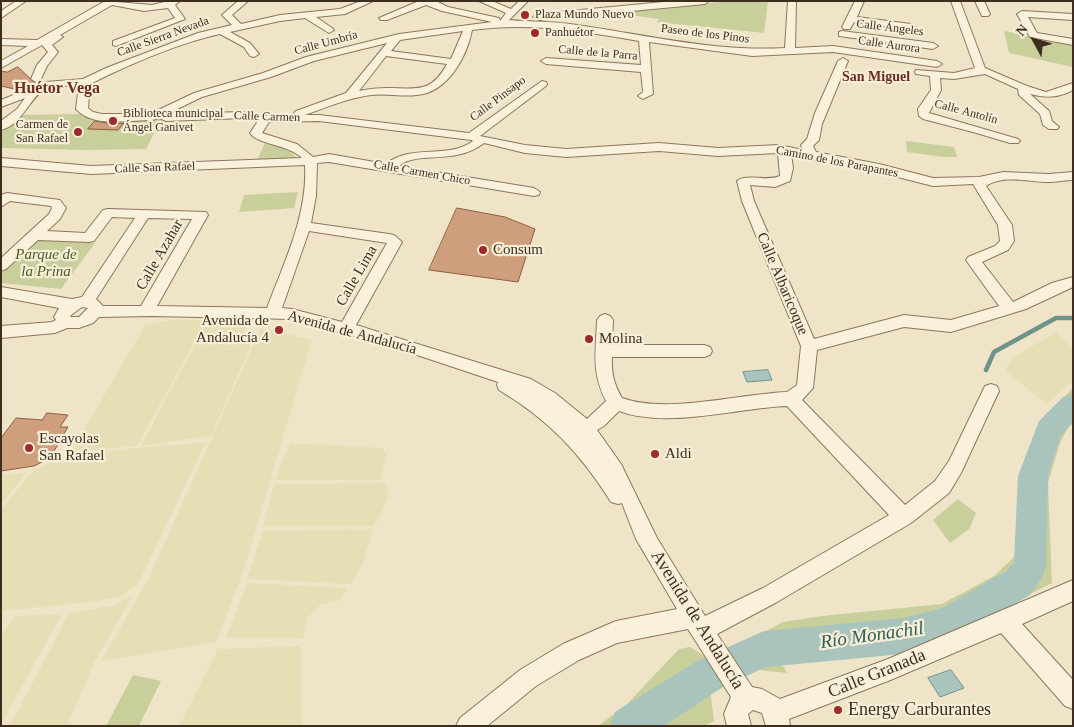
<!DOCTYPE html>
<meta charset="utf-8">
<style>
body{margin:0}
#map{position:relative;width:1074px;height:727px;overflow:hidden;background:#f0e4c8;font-family:Georgia,serif}
canvas{display:block}
.frame{position:absolute;inset:0;border:2px solid #3d2e20;pointer-events:none}
.north{position:absolute;left:1009px;top:15px;width:50px;height:50px;-webkit-text-stroke:4px #f7eed8;paint-order:stroke;rotate:309deg;font-size:14px;font-weight:700;line-height:20px;text-align:center;color:#3d2e20}
.north::after{content:'';display:block;margin:auto;width:18px;height:22px;background:#3d2e20;clip-path:polygon(50% 0,100% 100%,50% 72%,0 100%)}
</style>
<div id="map">
<canvas width="1074" height="727"></canvas>
<div class="frame"></div>
<div class="north">N</div>
</div>
<script>
const ctx = document.querySelector('canvas').getContext('2d');
ctx.lineJoin = 'round';
function fill(path, color) { ctx.fillStyle = color; ctx.fill(path, 'evenodd'); }
function trace(path, color, width, dash) { ctx.strokeStyle = color; ctx.lineWidth = width; ctx.lineCap = dash ? 'butt' : 'round'; ctx.setLineDash(dash || []); ctx.stroke(path); }
function label(font, color, halo, rows, align = 'center') {
  ctx.font = font + ' Georgia,serif'; ctx.lineWidth = 4.5; ctx.setLineDash([]); ctx.textBaseline = 'middle'; ctx.strokeStyle = halo; ctx.fillStyle = color; for (const [text, x, y, turn = 0] of rows) {
    ctx.save(); ctx.translate(x, y); ctx.rotate((+turn || 0) * Math.PI / 180); ctx.textAlign = isNaN(turn) ? turn : align; if (halo) ctx.strokeText(text, 0, 0); ctx.fillText(text, 0, 0); ctx.restore();
  }
}
const farmland = new Path2D(`
 M174,320H206L137,446L72,451L145,325Z
 M208,320L249,322L243,335L254,338L211,436L141,446Z
 M261,328L312,340L243,572L216,642L101,661L148,580Z
 M1056,332L1073,348V381L1047,404L1008,373L1006,368L1014,357Z
 M206,442L138,584L121,596L100,601L1,611V509L34,470L69,454Z
 M290,443L382,448L386,454L381,480H275Z
 M26,473L1,504V475Z
 M384,483L389,493L380,517L373,526H263L274,484Z
 M373,529L363,563L350,584L247,579L263,531Z
 M247,583L348,588L339,601L321,604L308,617L303,638H226Z
 M133,595L94,663L67,726H10L69,613L116,605Z
 M62,614L2,722H1V635L15,616Z
 M301,646L302,726H179L218,649Z`);
const green = new Path2D(`
 M731,1H768L764,33L657,22L659,19L606,12Z
 M1004,31L1073,44V67L1009,53Z
 M78,114L101,118H162L146,149L85,150L1,148V133L23,115Z
 M906,141L954,147L957,157H943L907,152Z
 M265,143C277,144 291,147 297,159L257,160Z
 M298,192L294,208L239,212L244,195Z
 M37,239L95,243L61,289L1,283V274Z
 M1073,387V419L1060,443L1048,483L1052,583L1014,602L944,630L919,628L825,638L777,656L787,673L757,670L739,646L783,622L822,616L942,604L994,576L1015,556L1026,466L1042,423Z
 M958,499L976,513L969,529L950,543L933,520Z
 M690,647L706,657L714,721L704,726H598L626,705L679,649Z
 M133,675L161,681L139,726H106Z`);
const water = new Path2D(`
 M768,370L772,380L747,382L743,372Z
 M951,670L964,688L940,697L928,678Z`);
const stream = new Path2D(`
 M986,370L994,352L1056,318H1073`);
const river = new Path2D(`
 M1073,394V423L1061,435L1048,476L1046,567L1042,578L1030,595L960,636L903,654L766,667L723,687L664,726H610L615,712L697,661L764,631L903,618L942,608L1006,571L1014,562L1018,476L1039,421L1063,397Z`);
const building = new Path2D(`
 M18,67L35,83L19,90L1,86V71L7,72Z
 M95,121L112,124L124,123L118,130L88,129Z
 M457,208L505,217L535,229L518,282L429,270Z
 M47,413L68,415L60,427H68L50,458L34,466L1,471V438L16,418L42,420Z`);
const minor = new Path2D(`
 M16,1H26L1,18V11Z
 M105,1L152,5L169,1H180L175,5L185,19L116,46L113,45V41L175,18L168,8L144,11L112,5L60,35L63,37L52,45L58,52L47,66L40,81L36,82L31,79L37,65L48,52L42,45L1,68V61L28,46L1,45V39L37,40Z
 M238,1H248L232,15L241,24L280,15L340,9L361,1H373L345,14L316,17L332,28L334,30L329,33L305,18L280,21L230,32L250,43L259,54L254,57L250,56L244,47L220,34C179,43 128,65 90,84L88,108L93,112L102,114H150L194,93L263,73L306,57L399,34L492,22L442,11L426,5L387,20H381L379,18L419,1H436L448,7L499,18L500,21L506,13L479,1H492L511,9L519,1H528L509,20C531,22 555,21 577,25C647,35 715,52 785,48L788,1H796L795,48L833,46L937,61L942,64L937,67L833,52L752,56L649,42L653,94L643,99L638,96L643,92L641,72L546,64L541,61L546,58L641,65L639,41C582,31 530,22 472,30C467,57 447,93 417,95C401,97 386,93 371,95C348,98 327,107 305,115H319L469,133L542,81L546,82L547,84L546,86L480,136L525,145L566,149L659,143L718,148L779,145L803,150L801,145L807,139L815,113L838,61L843,58L848,61L822,124L819,140L813,146L816,152L879,164L933,178L979,177L1003,172L1049,174L1073,172V180C1065,180 1057,182 1049,182C1029,182 1003,174 986,186L1012,225L1014,241L1008,250L982,262L1013,302L1052,283L1073,277V287L1026,309L951,332L904,327L817,350L813,388L802,400L905,505L935,481L949,461L985,386L991,384L997,386L999,391L961,473L949,493L911,523L777,602L717,634L752,687L762,689L780,699L888,659L1073,580V601L1022,624L1073,680V709L1065,706L1001,633L888,681L789,719L790,726H766L762,713L753,710L748,714L751,726H727L724,714L731,697L688,629L617,643L579,660L536,686L487,726H456L460,718L520,670L563,644L616,621L677,609L636,539L622,503L618,504L611,502C580,453 549,420 499,390L497,385L498,382L390,346L292,319L152,316L99,317L93,323L79,328H67L55,333L1,338V326L52,322L56,320L54,317L59,308L1,297V287L72,299L82,297L135,218L112,217L94,241L89,242L38,240L6,269L1,271V258L49,214L52,208L51,206L10,201L1,207V195L7,193L60,200L66,208L60,219L47,231L85,233L103,210L108,209L206,212L208,215L157,306L267,308C284,263 308,214 305,165L91,174L1,166V158L91,166L302,158C288,144 258,145 250,133L258,121L244,118L166,121L159,118L152,120C130,120 92,128 76,109L79,85C68,86 55,85 44,90C30,97 22,125 1,130V121L17,109L25,98L1,107V100L46,82L83,79L106,68L198,33L232,25L222,15ZM463,31L451,59L391,51L400,40ZM387,43L346,93L296,111L294,113L296,115L265,116L244,112L167,114L202,97L271,77L314,61ZM386,56L447,64C431,94 416,88 387,88C377,88 368,89 359,91ZM319,121L471,140L473,141C447,160 412,143 386,164L329,154L313,157L297,144L262,133L269,122ZM484,143L525,153L566,157L659,151L718,156L778,153L780,176C768,182 745,173 737,181L742,201L801,346L797,385L787,392C739,394 666,414 622,398C614,384 611,373 612,357H704L710,355L712,351L710,347L704,345H612L613,320L610,316L605,314L600,316L597,320C596,352 591,372 606,401L587,419L555,393L531,379L356,325L402,242L394,235L389,234L311,223L316,196L317,163L329,162L534,196L539,195L540,192L534,188L399,166C418,150 455,166 484,143ZM791,155L878,172L933,186L973,184L998,225L1000,241L995,246L968,257L966,260L999,306L951,320L904,315L814,339L754,201L750,185L775,187L790,181L793,168ZM148,218L192,219L141,306H103L96,299ZM309,231L387,243L342,322L292,309L282,308ZM82,307L88,308L79,317H70L71,315ZM787,406L889,515L763,588L705,616L657,538L621,464L597,430L604,426L619,411C667,429 736,408 787,406Z
 M674,1H709L705,4L538,20L533,17L538,14Z
 M855,1H864L857,17L911,24L916,27L911,30L854,22L850,29H844L842,27Z
 M951,1H960L985,68L1027,86L1046,92L1073,83V90C1058,98 1046,98 1030,94L1049,111L1052,121L1059,127L1057,129H1049L1043,125L1040,114L1019,95L1018,89L985,74L954,79L940,78L941,90L929,113L1018,139L1020,141L1018,143H1010L973,132L923,119L919,116L918,109L931,90L930,76L916,74L915,72L916,70L954,73L975,68Z
 M975,1H984L990,14L988,16H982Z
 M1022,11L1073,14V20L1028,17L1037,33L1073,39V45L1030,37L1017,14Z
 M842,31L933,43L938,46L933,49L839,36V32Z`);
const markers = [
 [525,15,5,"#9e2a2b"],
 [535,33,5,"#9e2a2b"],
 [113,121,5,"#9e2a2b"],
 [78,132,5,"#9e2a2b"],
 [483,250,5,"#9e2a2b"],
 [279,330,5,"#9e2a2b"],
 [589,339,5,"#9e2a2b"],
 [29,448,5,"#9e2a2b"],
 [655,454,5,"#9e2a2b"],
 [838,710,5,"#9e2a2b"]
];
const farPoinames = [
 ["Plaza Mundo Nuevo",535,15],
 ["Panhuétor",545,33],
 ["Biblioteca municipal",123,114],
 ["Ángel Ganivet",123,128],
 ["Carmen de",68,125,"right"],
 ["San Rafael",68,139,"right"]
];
const farStreetnames = [
 ["Calle Ángeles",890,28,7],
 ["Paseo de los Pinos",705,34,7],
 ["Calle Sierra Nevada",163,37,-20],
 ["Calle Umbría",326,43,-15],
 ["Calle Aurora",889,45,8],
 ["Calle de la Parra",598,53,5],
 ["Calle Pinsapo",498,99,-37],
 ["Calle Antolín",966,112,15],
 ["Calle Carmen",267,117,2],
 ["Camino de los Parapantes",837,162,11],
 ["Calle San Rafael",155,168,-2],
 ["Calle Carmen Chico",422,173,10]
];
const farNeighbourhoodnames = [
 ["San Miguel",876,77]
];
const poiNames = [
 ["Consum",493,250],
 ["Avenida de",269,321,"right"],
 ["Andalucía 4",269,338,"right"],
 ["Molina",599,339],
 ["Escayolas",39,439],
 ["San Rafael",39,456],
 ["Aldi",665,454]
];
const parkNames = [
 ["Parque de",46,255],
 ["la Prina",46,272]
];
const streetNames = [
 ["Calle Azahar",160,255,-60],
 ["Calle Lima",357,276,-60],
 ["Calle Albaricoque",782,284,67],
 ["Avenida de Andalucía",352,333,15]
];
const farDistrictnames = [
 ["Huétor Vega",57,89]
];
const nearStreetnames = [
 ["Avenida de Andalucía",697,620,58],
 ["Calle Granada",877,674,-22]
];
const nearPoinames = [
 ["Energy Carburantes",848,710]
];
const nearWaternames = [
 ["Río Monachil",872,636,-8]
];
fill(farmland, '#e6deb5');
fill(green, '#c9cf9b');
fill(water, '#a9c4bc');
trace(water, '#6f938a', 1);
trace(stream, '#6f938a', 4.5);
fill(river, '#a9c4bc');
fill(building, '#cf9f7d');
trace(building, '#8d5f41', 1);
trace(minor, '#8d765c', 2);
fill(minor, '#faf1dc');
for (const [x, y, r, color] of markers) { const dot = new Path2D(); dot.arc(x, y, r, 0, 2 * Math.PI); ctx.fillStyle = color; ctx.fill(dot); trace(dot, '#f7eed8', 2); }
label('12px', '#3d2e20', '#f7eed8', farPoinames, 'left');
label('12px', '#3d2e20', '#f7eed8', farStreetnames);
label('bold 14px', '#6b2e1e', '#f7eed8', farNeighbourhoodnames);
label('15px', '#3d2e20', '#f7eed8', poiNames, 'left');
label('italic 15px', '#4d5a26', '#f7eed8', parkNames);
label('15px', '#3d2e20', '#f7eed8', streetNames);
label('bold 16px', '#6b2e1e', '#f7eed8', farDistrictnames);
label('18px', '#3d2e20', '#f7eed8', nearStreetnames);
label('18px', '#3d2e20', '#f7eed8', nearPoinames, 'left');
label('italic 19px', '#2f5d5a', '#f7eed8', nearWaternames);
</script>
